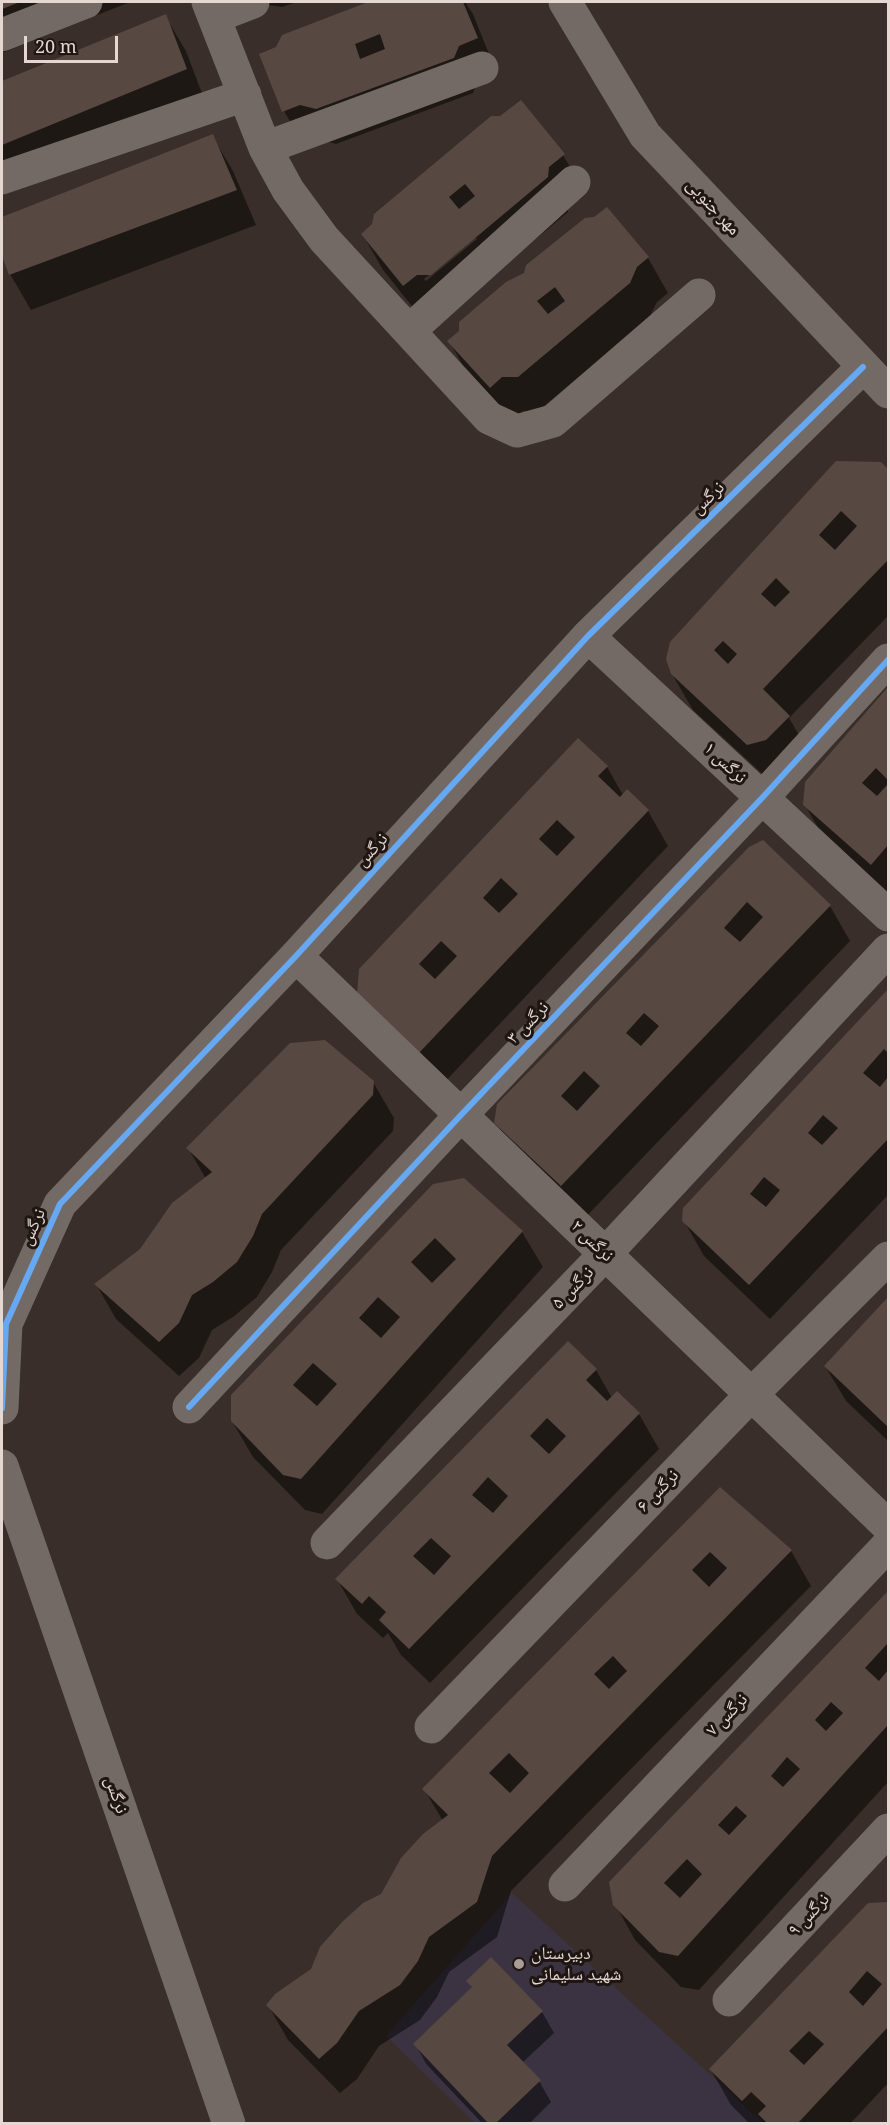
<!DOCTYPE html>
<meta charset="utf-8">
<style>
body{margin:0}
#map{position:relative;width:890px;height:2125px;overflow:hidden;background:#392e29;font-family:"Noto Serif",serif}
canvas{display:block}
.frame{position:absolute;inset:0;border:3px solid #e5d7d1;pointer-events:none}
.scale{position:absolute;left:24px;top:36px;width:94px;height:27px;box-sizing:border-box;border:3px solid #e5d7d1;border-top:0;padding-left:8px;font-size:18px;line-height:21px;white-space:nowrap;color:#e5d7d1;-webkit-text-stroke:4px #1f1512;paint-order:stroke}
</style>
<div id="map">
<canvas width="890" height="2125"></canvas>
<div class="frame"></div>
<div class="scale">20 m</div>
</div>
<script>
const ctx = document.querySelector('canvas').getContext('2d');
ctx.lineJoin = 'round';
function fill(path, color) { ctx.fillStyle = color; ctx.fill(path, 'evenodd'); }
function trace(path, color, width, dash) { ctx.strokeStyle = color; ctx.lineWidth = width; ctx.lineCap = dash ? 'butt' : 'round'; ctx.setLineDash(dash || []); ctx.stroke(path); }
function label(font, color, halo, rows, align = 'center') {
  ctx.font = font + ' "Noto Serif","Noto Naskh Arabic",serif'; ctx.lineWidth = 6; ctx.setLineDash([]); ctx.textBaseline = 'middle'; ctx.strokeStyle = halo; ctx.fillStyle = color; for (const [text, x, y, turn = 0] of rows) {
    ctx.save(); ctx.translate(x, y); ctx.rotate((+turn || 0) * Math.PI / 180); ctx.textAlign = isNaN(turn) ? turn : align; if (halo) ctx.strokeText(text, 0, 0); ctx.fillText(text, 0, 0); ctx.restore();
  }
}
const education = new Path2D(`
 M512,1893L763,2123H475L386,2036Z`);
const shadow = new Path2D(`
 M2,2H130L2,53Z
 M246,2H297L282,7Z
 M373,2H465L473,14L497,74L478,81L473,93L336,144L321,140L304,146L284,111L277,48L284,37Z
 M165,16L186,51L206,104L2,188V82Z
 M492,118L563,155L584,190L568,202V212L451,310L424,321L383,270L363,235ZM474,237L477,239L426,281L424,279Z
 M212,136L233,171L256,225L31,310L10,274L2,252V219Z
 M606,209L648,258L668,293L657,302L649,318L538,411H523L511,422L469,376L449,341L525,274Z
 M881,464L888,472V616L789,718L809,752L768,779L693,710L672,674Z
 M888,689V896L825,840L805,805L806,782Z
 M578,740L607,767L623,795L648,811L668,846L439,1088L358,995Z
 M763,842L830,906L850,941L582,1221L516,1158L496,1122Z
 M888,991V1195L770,1319L704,1256L684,1221V1209Z
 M373,1082L394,1118L393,1131L281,1250L272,1272L257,1297L233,1317L212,1330L199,1358L179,1376L116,1319L96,1284L141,1250L206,1179L188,1148Z
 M464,1180L522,1232L543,1267L322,1514L305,1510L253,1457L232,1421Z
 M888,1300V1441L846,1401L825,1366Z
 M596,1370L612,1398L639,1414L659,1449L430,1683L401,1655L388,1633L383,1638L357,1614L337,1579Z
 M720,1489L791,1551L811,1586L511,1891L497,1937L449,1972L437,1997L420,2020L379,2046L357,2079L340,2093L288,2040L268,2005L312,1970L382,1895L443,1821L424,1789Z
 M888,1593V1782L699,1990L681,1987L635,1940L615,1904L611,1882Z
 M868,1904H888V2083L850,2124H750L731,2105L711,2070Z
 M468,1981L542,2012L554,2033L522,2063L539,2081L551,2102L529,2124H483L427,2065L415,2044L473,1989Z`);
const building = new Path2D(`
 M2,2H20L2,9Z
 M368,2H463L478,38L459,46L454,58L316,109L300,105L282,112L259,54L276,47L282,35ZM380,34L385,49L360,59L355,44Z
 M166,14L187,69L2,145V81Z
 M521,100L565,154L549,167L548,177L431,275H417L403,286L361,234L372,224L374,214L491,116H500ZM465,184L475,196L459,209L449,197Z
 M213,134L237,190L9,275L2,256V217Z
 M607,207L649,257L637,267L630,283L518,377H502L490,388L447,341L459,331V322L506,282L524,273L526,265L585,218L594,217ZM555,287L565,301L548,314L537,301Z
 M836,461L881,462L888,469V560L763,689L790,716L766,740L747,745L671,674L666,659L670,642ZM841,511L857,526L835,550L819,535ZM776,578L790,592L775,607L761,594ZM723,641L737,654L728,664L714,650Z
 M888,687V780L876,768L862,783L877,796L888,784V845L871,865L803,805L805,782Z
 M578,738L608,766L598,776L620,797L627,789L649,810L418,1054L357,995L359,969ZM557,820L575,837L557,856L539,839ZM501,878L518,894L499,913L483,898ZM441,941L457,956L435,979L419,964Z
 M763,840L831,905L561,1186L494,1123L497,1104L749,847ZM747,902L763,917L740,942L724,928ZM644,1013L659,1026L641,1046L626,1033ZM584,1071L600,1086L577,1111L561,1096Z
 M888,989V1053L884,1049L863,1073L880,1087L888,1077V1139L749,1285L682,1221L683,1208ZM823,1115L838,1128L822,1145L808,1133ZM764,1177L780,1190L766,1207L750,1194Z
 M325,1040L374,1081L373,1095L262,1214L253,1236L237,1262L213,1282L192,1295L179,1323L159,1342L94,1284L140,1249L172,1203L212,1172L186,1148L290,1043Z
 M464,1178L523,1231L301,1479L283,1475L231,1421V1395L433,1184ZM435,1238L456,1259L432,1283L411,1262ZM378,1297L400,1317L381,1338L359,1318ZM313,1363L337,1384L317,1406L293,1385Z
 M888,1297V1427L824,1366Z
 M568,1341L597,1369L586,1380L607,1401L617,1391L640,1413L409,1649L379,1620L386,1612L369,1596L362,1604L335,1579ZM547,1418L566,1436L549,1454L530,1436ZM488,1477L508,1496L493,1513L472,1495ZM431,1538L451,1556L434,1575L413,1556Z
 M720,1487L792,1550L492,1856L477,1902L429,1937L418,1961L400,1985L359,2011L337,2043L319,2059L266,2005L275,1994L311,1969L320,1947L342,1922L363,1903L381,1894L401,1858L423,1834L448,1815L422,1789ZM710,1552L727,1568L709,1587L692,1570ZM613,1656L627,1671L609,1689L594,1674ZM509,1753L529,1773L510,1793L489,1773Z
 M888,1591V1643L865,1668L879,1681L888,1670V1725L678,1956L659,1952L613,1905L609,1882ZM831,1702L843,1713L826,1731L815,1720ZM787,1757L800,1769L783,1787L771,1776ZM736,1806L747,1816L729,1835L718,1825ZM687,1859L702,1874L680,1898L664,1883Z
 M888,1902V2027L797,2124H768L758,2114L766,2106L751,2092L742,2101L709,2069L868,1903ZM867,1971L882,1984L863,2006L849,1992ZM809,2031L824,2044L804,2065L789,2051Z
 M491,1957L543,2011L507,2045L541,2080L495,2124H489L413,2044L472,1987L466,1981Z`);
const minor = new Path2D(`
 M208,2L265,148L288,190L324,239L489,418L517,431L553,421L699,295
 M565,2L645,135L888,392
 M214,17L253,2
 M2,35L86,2
 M265,148L482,68
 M2,178L245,95
 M409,331L574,182
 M588,636L888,915
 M296,956L888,1526
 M189,1407L461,1115L762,798L888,660
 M2,1408L6,1324L60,1204L296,956L588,636L863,367
 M2,1466L229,2124
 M327,1543L606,1253L888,950
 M431,1727L752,1394L888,1258
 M565,1885L888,1545
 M729,2000L888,1830`);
const cycleway = new Path2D(`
 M189,1407L461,1115L762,798L888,660
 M2,1408L6,1324L60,1204L296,956L588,636L863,367`);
const markers = [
 [519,1964,6,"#a99c96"]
];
const streetNames = [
 ["مهر جنوبی",713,207,47],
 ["نرگس",708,498,-44],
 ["نرگس ۱",725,763,43],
 ["نرگس",372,850,-48],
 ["نرگس ۳",528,1023,-46],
 ["نرگس",33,1227,-66],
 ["نرگس ۲",592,1241,44],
 ["نرگس ۵",573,1288,-46],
 ["نرگس ۶",658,1491,-46],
 ["نرگس ۷",727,1715,-46],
 ["نرگس",116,1795,71],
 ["نرگس ۹",809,1915,-47]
];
const poiNames = [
 ["دبیرستان",531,1954],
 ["شهید سلیمانی",531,1975]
];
fill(education, '#3b3341');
fill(shadow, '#0007');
fill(building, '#584842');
trace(minor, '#736a65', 33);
trace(cycleway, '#66a8f1', 6);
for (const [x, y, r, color] of markers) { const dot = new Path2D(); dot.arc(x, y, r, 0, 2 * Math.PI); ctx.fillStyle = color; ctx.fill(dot); trace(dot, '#1f1512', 2); }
label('18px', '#e5d7d1', '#1f1512', streetNames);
label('18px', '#e5d7d1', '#1f1512', poiNames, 'left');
</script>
